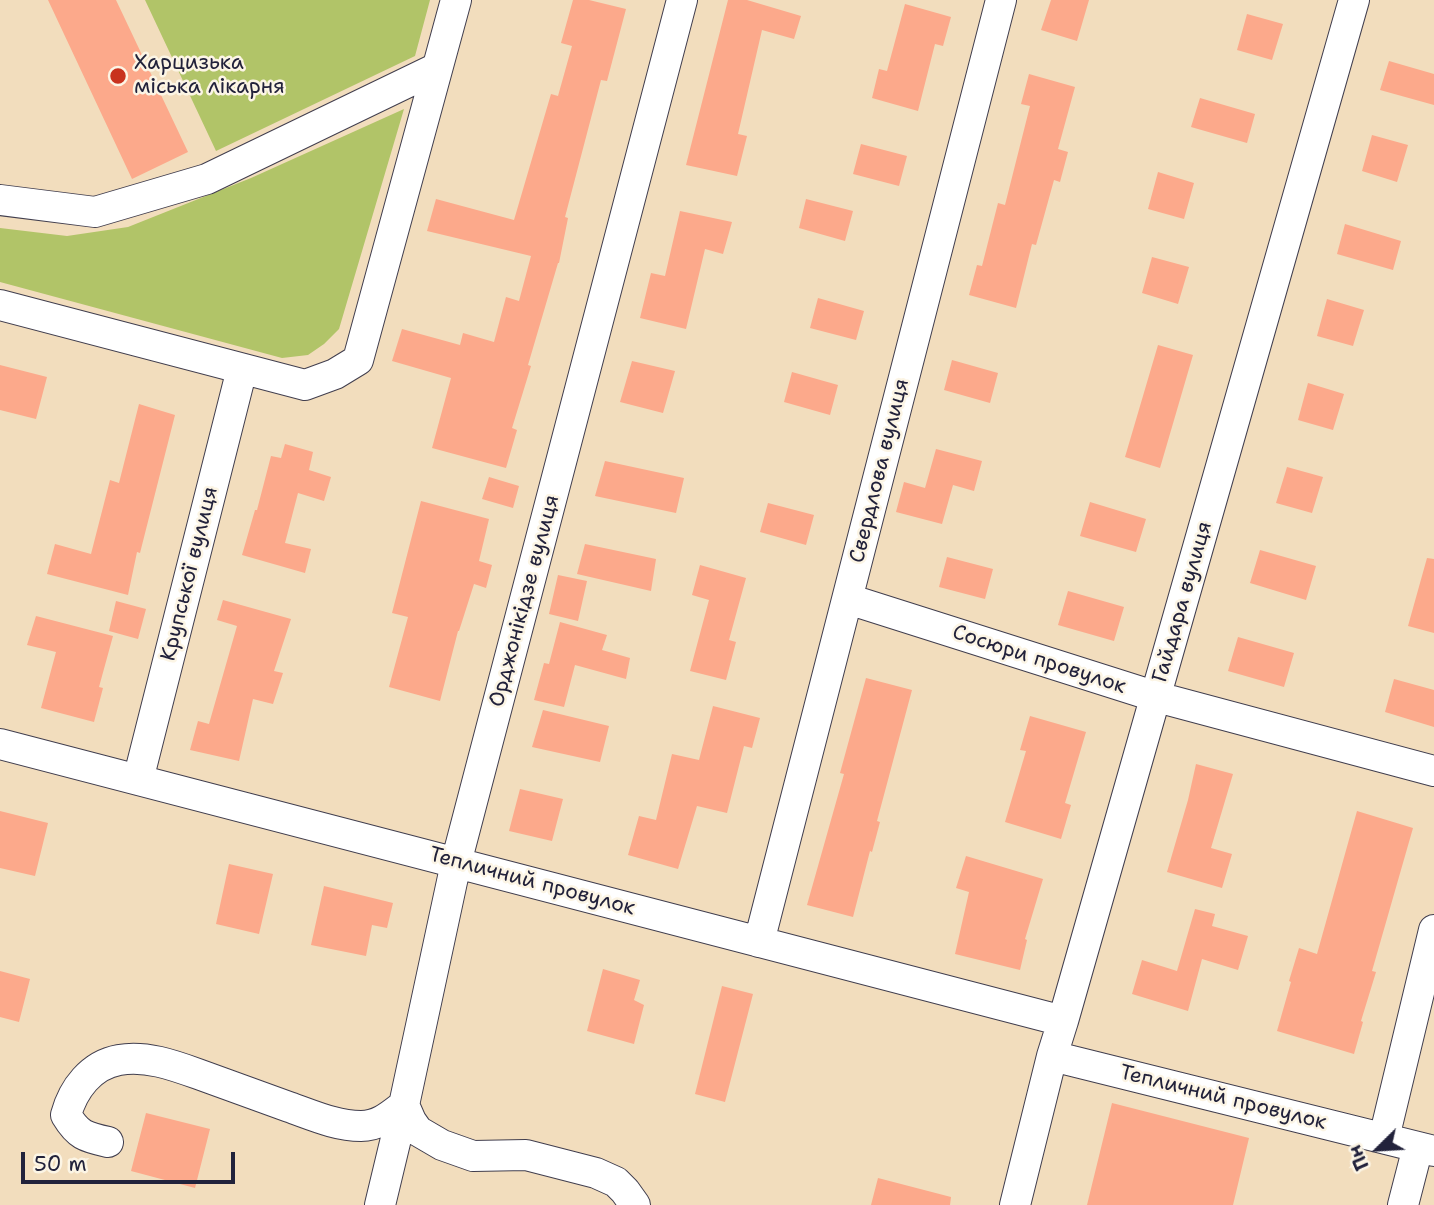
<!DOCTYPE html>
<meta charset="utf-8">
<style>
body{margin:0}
#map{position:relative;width:1434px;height:1205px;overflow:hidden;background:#f2ddbd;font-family:"Shantell Sans",sans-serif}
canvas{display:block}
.north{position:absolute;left:1343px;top:1114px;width:70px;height:70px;-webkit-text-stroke:5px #fcf5e5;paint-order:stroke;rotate:246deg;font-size:19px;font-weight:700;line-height:28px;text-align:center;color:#22223b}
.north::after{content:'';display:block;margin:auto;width:24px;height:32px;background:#22223b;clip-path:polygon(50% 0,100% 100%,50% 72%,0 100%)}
.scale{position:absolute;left:21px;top:1152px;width:214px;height:32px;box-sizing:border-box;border:4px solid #22223b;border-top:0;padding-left:9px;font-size:21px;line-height:24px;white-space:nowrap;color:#22223b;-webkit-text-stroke:5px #fcf5e5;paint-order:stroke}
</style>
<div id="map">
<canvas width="1434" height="1205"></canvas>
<div class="north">Пн</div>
<div class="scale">50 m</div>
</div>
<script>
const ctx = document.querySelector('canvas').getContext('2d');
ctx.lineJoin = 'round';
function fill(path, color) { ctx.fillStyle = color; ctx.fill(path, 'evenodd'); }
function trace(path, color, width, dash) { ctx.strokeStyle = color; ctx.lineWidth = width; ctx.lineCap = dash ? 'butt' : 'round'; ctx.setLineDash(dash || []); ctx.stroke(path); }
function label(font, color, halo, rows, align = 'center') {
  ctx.font = font + ' "Shantell Sans",sans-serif'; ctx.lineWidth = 5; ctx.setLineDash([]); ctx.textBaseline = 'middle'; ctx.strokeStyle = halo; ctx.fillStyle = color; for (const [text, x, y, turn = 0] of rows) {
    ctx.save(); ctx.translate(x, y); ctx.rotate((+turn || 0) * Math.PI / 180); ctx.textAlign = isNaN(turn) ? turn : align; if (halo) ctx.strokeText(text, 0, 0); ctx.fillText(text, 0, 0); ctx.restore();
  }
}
const green = new Path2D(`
 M145,0H430L415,56L216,151Z
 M404,109L339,329L324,344L308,355L282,358L0,282V228L67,236L128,227L251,178Z`);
const building = new Path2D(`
 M48,0H116L188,152L132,179Z
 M573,0H589L626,9L607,81L601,80L565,217L568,218L559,263H558L528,365L531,366L512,428L517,430L506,468L432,448L451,378L392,361L402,329L460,345L463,333L494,342L506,297L519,301L531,256L427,231L436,199L514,220L551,94L558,96L572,46L561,43Z
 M728,0H747L801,16L794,39L762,30L738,134L747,136L737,176L686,165Z
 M1051,0H1089L1077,41L1041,30Z
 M905,4L951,17L943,46L935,44L918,111L872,98L879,69L887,71Z
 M1247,14L1283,24L1272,60L1237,50Z
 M1389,61L1434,74V105L1380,90Z
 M1029,74L1075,87L1058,149L1068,152L1060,182L1054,180L1036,245L1032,244L1016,308L969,295L977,265L982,266L998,203L1005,205L1030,106L1021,104Z
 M1200,98L1255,114L1247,143L1191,127Z
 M1372,135L1408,145L1397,182L1362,171Z
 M861,144L907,156L899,186L853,174Z
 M1158,172L1194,183L1184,219L1148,209Z
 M806,199L853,211L845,241L799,228Z
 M680,211L732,222L723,254L705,249L686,329L640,318L651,273L665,276Z
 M1345,224L1401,241L1393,270L1337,254Z
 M1152,257L1189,267L1178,304L1142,293Z
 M818,298L864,311L856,340L810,328Z
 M1327,299L1364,310L1353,346L1317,336Z
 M1158,345L1193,355L1160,468L1125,457Z
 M952,360L998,373L990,403L944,390Z
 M632,361L675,371L663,413L620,402Z
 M0,365L47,377L36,419L0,410Z
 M792,372L838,385L830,415L784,402Z
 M1308,383L1344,394L1333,430L1298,420Z
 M139,404L175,415L140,553L137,552L128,595L47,574L55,544L91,554L110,480L119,483Z
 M285,444L313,452L309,470L331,477L324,501L298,493L285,543L311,549L305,573L242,555L255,510H257L271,456L281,458Z
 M936,449L982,461L974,491L953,485L942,524L896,512L904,482L925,488Z
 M605,461L684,478L676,513L595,496Z
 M1287,467L1323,477L1312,513L1276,503Z
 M489,477L519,486L513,508L482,499Z
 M421,501L489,519L479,561L492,565L486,588L474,584L459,631H458L440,701L389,687L408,617L392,613Z
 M1090,502L1146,519L1136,552L1080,536Z
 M768,503L814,515L806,545L760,532Z
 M585,544L656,559L651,591L577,574Z
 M1260,550L1316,566L1306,600L1250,583Z
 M947,557L993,569L985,599L939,587Z
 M1427,558L1434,559V633L1408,626Z
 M700,565L746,578L729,640L736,642L726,680L690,671L709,600L692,595Z
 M558,575L587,581L578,621L549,614Z
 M1068,591L1124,607L1114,641L1058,625Z
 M223,600L291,619L274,671L283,673L273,704L253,699L239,761L190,750L198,721L209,724L237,626L217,620Z
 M116,601L146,609L138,639L109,631Z
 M36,616L113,636L99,687L103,688L94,722L41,708L56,652L27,645Z
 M560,622L607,635L602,650L630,658L626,679L575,665L564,707L534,700L544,663L549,664Z
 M1238,637L1294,653L1284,687L1228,671Z
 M866,678L912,690L877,821L880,822L872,852L870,851L853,917L807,905L844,774L840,773Z
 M1394,679L1434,690V727L1385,712Z
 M713,706L760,718L752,748L744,746L727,813L697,806L678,869L628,855L639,816L656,820L672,754L699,760Z
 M543,710L609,726L600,762L532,747Z
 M1030,716L1086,732L1065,803L1071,805L1061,839L1005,822L1026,751L1020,750Z
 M1196,764L1233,774L1211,848L1232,854L1222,888L1167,872L1188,800Z
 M520,789L563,799L552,841L509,831Z
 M0,811L48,823L35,876L0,868Z
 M1357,811L1413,828L1372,971L1376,972L1361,1021L1363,1022L1354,1054L1277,1031L1291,982L1289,981L1299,948L1317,954Z
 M966,856L1043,879L1025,939L1027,940L1020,970L955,954L969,892L956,888Z
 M229,864L273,874L259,934L216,924Z
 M324,886L393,903L387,928L372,925L366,956L311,945Z
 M1195,909L1215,914L1212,926L1248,936L1238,970L1202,959L1188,1011L1132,994L1142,960L1177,971Z
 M603,969L640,980L634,1000L644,1005L634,1044L587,1031Z
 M0,971L30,979L19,1022L0,1017Z
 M722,986L753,994L725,1102L695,1094Z
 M1112,1103L1249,1138L1233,1205H1087Z
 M146,1113L210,1129L195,1188L131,1171Z
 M878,1178L951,1197L950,1205H871Z`);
const minor = new Path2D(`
 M0,200L95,212L207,179L437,68
 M0,305L305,385L335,374L358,360L456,0
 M848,599L1157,697L1434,771
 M0,744L1063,1021
 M138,780L242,369
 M759,942L1001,0
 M1052,1056L1434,1151
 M1384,1138L1434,930
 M108,1142C85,1137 78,1135 66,1115C73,1089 91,1065 119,1060C145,1055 173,1065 198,1074C228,1085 258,1096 289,1107C312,1115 336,1126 361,1126C379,1126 391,1115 404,1105L411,1121L418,1131L442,1145L473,1156L526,1155L596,1173L616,1182L625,1191L635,1205
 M380,1205L404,1105L456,863L682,0
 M1015,1205L1052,1056L1063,1021L1354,0
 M1403,1205L1418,1147`);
const markers = [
 [118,76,9,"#c8321e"]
];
const poiNames = [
 ["Харцизька",134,64],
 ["міська лікарня",134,88]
];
const streetNames = [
 ["Свердлова вулиця",880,471,-76],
 ["Крупської вулиця",190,574,-76],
 ["Орджонікідзе вулиця",525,601,-75],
 ["Гайдара вулиця",1183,602,-74],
 ["Сосюри провулок",1039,660,18],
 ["Тепличний провулок",532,882,15],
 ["Тепличний провулок",1223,1098,14]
];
fill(green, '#b1c468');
fill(building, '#fca98b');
trace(minor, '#413e4e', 32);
trace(minor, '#fff', 30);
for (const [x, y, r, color] of markers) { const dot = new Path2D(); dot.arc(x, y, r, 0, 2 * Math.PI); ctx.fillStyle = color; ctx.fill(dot); trace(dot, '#fcf5e5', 2.5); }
label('21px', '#22223b', '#fcf5e5', poiNames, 'left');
label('21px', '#22223b', '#fcf5e5', streetNames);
</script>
